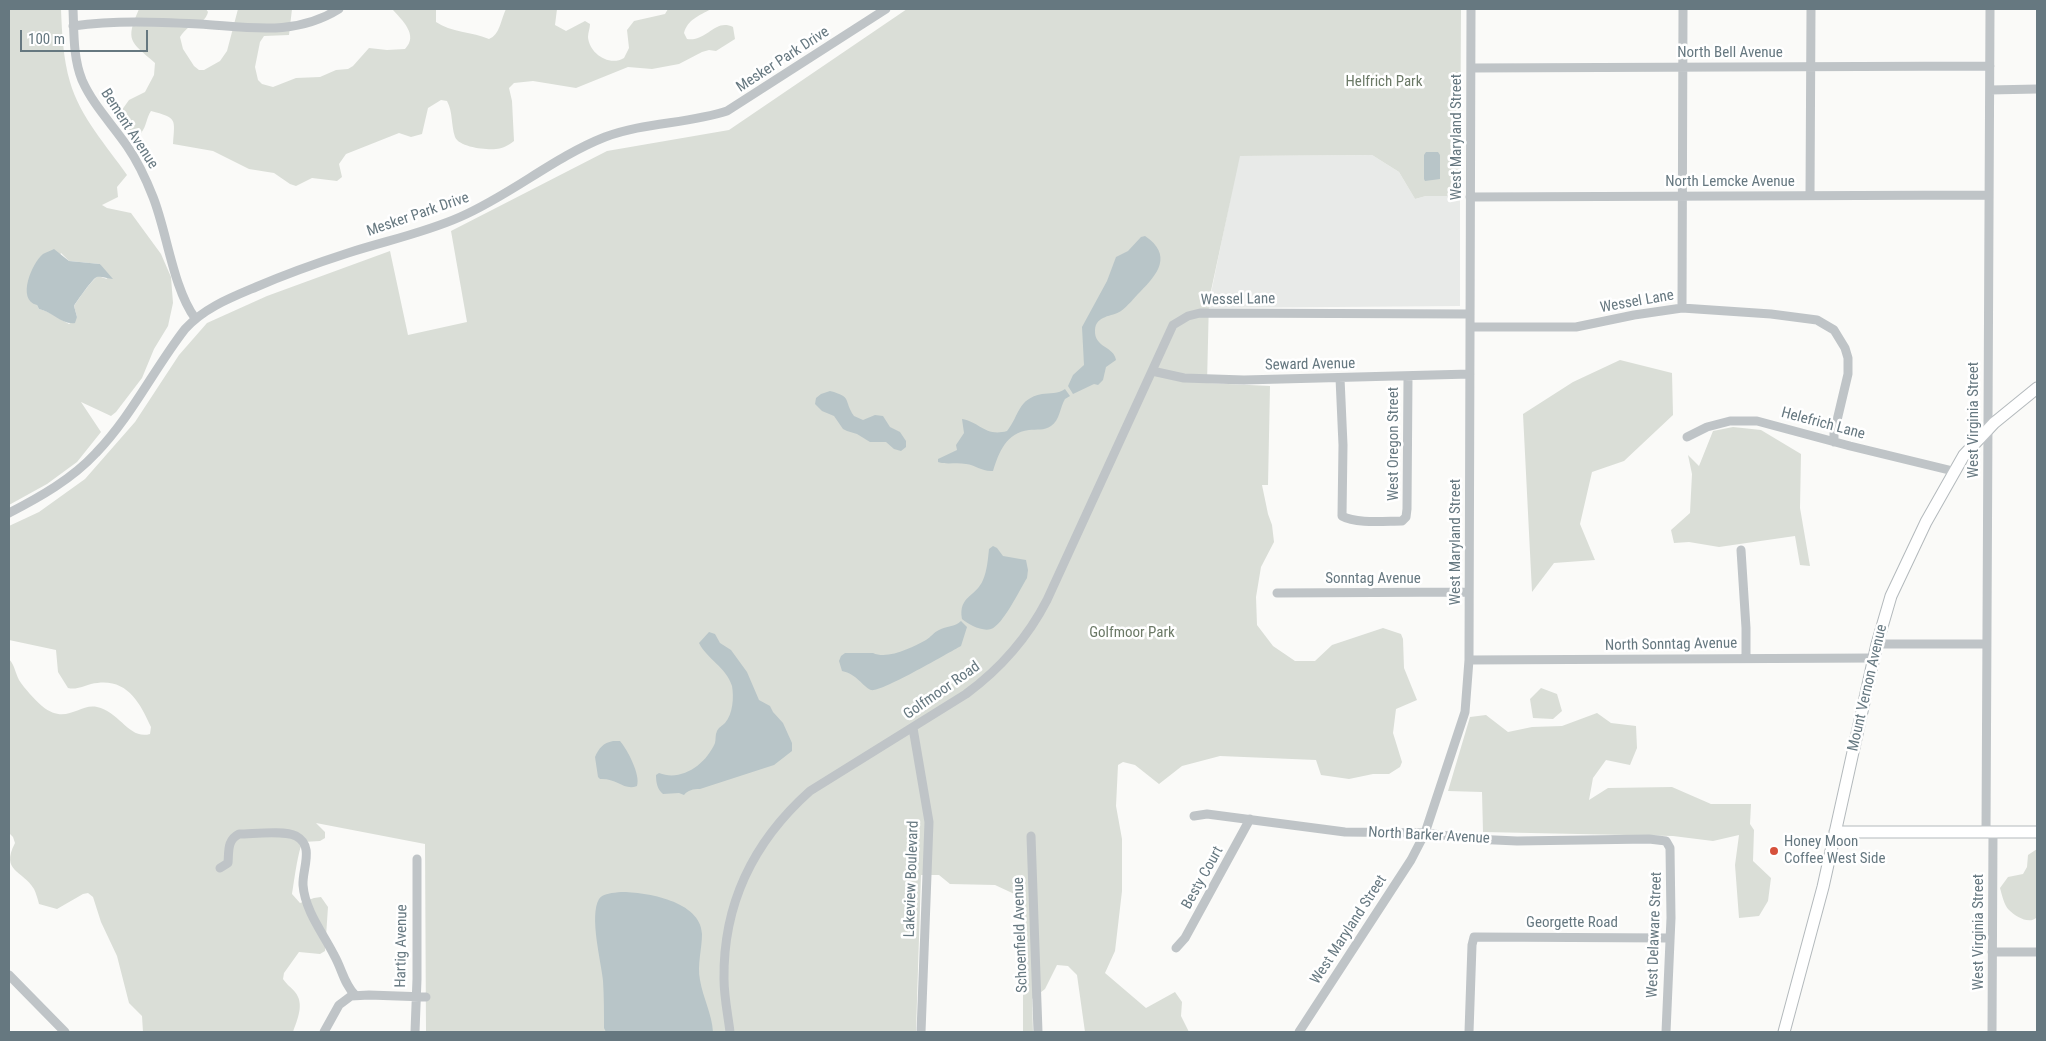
<!DOCTYPE html>
<style>
body{margin:0}
#map{position:relative;width:2046px;height:1041px;overflow:hidden;background:#fafaf8;font-family:"Roboto Condensed",sans-serif}
canvas{display:block}
.frame{position:absolute;inset:0;border:10px solid #667880;pointer-events:none}
.scale{position:absolute;left:20px;top:30px;width:128px;height:22px;box-sizing:border-box;border:2px solid #667880;border-top:0;padding-left:6px;font-size:15px;line-height:18px;white-space:nowrap;color:#667880;-webkit-text-stroke:4px #fff;paint-order:stroke}
</style>
<div id="map">
<canvas width="2046" height="1041"></canvas>
<div class="frame"></div>
<div class="scale">100 m</div>
</div>
<script>
const ctx = document.querySelector('canvas').getContext('2d');
ctx.lineJoin = 'round';
function fill(path, color) { ctx.fillStyle = color; ctx.fill(path, 'evenodd'); }
function trace(path, color, width, dash) { ctx.strokeStyle = color; ctx.lineWidth = width; ctx.lineCap = dash ? 'butt' : 'round'; ctx.setLineDash(dash || []); ctx.stroke(path); }
function label(font, color, halo, rows, align = 'center') {
  ctx.font = font + ' "Roboto Condensed",sans-serif'; ctx.lineWidth = 5; ctx.setLineDash([]); ctx.textBaseline = 'middle'; ctx.strokeStyle = halo; ctx.fillStyle = color; for (const [text, x, y, turn = 0] of rows) {
    ctx.save(); ctx.translate(x, y); ctx.rotate((+turn || 0) * Math.PI / 180); ctx.textAlign = isNaN(turn) ? turn : align; if (halo) ctx.strokeText(text, 0, 0); ctx.fillText(text, 0, 0); ctx.restore();
  }
}
const built = new Path2D(`
 M1372,155L1399,172L1415,199L1426,196H1460V306L1208,308L1239,156Z`);
const green = new Path2D(`
 M9,9H61C62,33 63,58 70,82C80,117 107,146 127,175L117,187L118,197L102,205L107,208L131,213L161,254L171,277L173,303L168,326L154,349L142,378L116,412L111,416L81,402L101,432L77,462L47,484L9,505ZM61,253L69,261L100,264L107,279L98,276C91,281 80,297 74,306L77,317L69,324C60,319 49,311 39,309L37,305Z
 M139,9H206L208,12C205,23 198,22 189,27C185,30 182,34 180,37L183,49L194,66L199,70H204L220,61L227,51L238,9H292L289,35L264,36L260,42L255,67L258,80L262,84L273,87L296,78L320,77L336,70L348,69L353,66L369,48L387,50L405,49C419,35 402,20 392,9H436V22C450,32 473,32 489,39C500,35 501,19 506,9H557L555,25L566,31L585,21L590,24C590,28 588,33 588,37C589,53 609,67 624,58L629,48L627,30L634,21L665,14L668,9H711C699,16 688,19 684,33L687,39C707,42 715,18 733,27L735,39L716,51L709,50L702,52L679,64L652,69L628,67L576,88L533,81L514,83L509,88L512,101L514,141C509,145 502,149 496,149C485,150 459,147 455,137C451,125 453,112 447,101L441,100L428,108L422,134L411,137L399,133L346,154L339,164L342,177L337,181L312,178L296,186L290,184L274,173L249,169L213,151L173,144C175,118 177,118 151,111C146,118 147,126 141,133C128,134 125,124 119,114L129,100L145,92L154,75L155,63C130,41 125,41 139,9Z
 M907,9H1461L1460,196H1426L1415,199L1399,172L1372,155L1240,156L1209,300L1207,383L1270,386L1268,485H1262L1268,514L1272,525L1274,542L1261,567L1256,597L1257,625L1273,646L1295,661H1315L1332,645L1383,628L1401,634L1403,639L1404,668L1417,700L1396,709L1393,733L1402,762L1400,767L1389,774H1373L1349,779L1321,775L1316,760L1220,756L1182,766L1159,784L1135,765L1123,762L1118,765L1116,806L1122,839V891L1115,951L1105,973L1146,1008L1175,992L1182,1002L1181,1016L1189,1032H1085L1077,975L1068,966L1057,965L1045,989L1032,999L1033,1032H1023V898L995,885L950,884L939,875H921L916,1032H426L425,844L316,823L325,832V838L320,841L303,842C298,849 294,883 292,894L300,903L314,898L321,897L328,907L325,951L320,954L299,952L284,973L283,979C287,985 291,987 295,992C305,1004 297,1020 293,1032H143L142,1016L129,1003L117,956L101,922L93,897L88,893L83,894L57,909L39,904C38,900 36,893 34,889C23,870 0,872 15,843L13,837L9,833V659C15,666 15,672 19,680C25,689 34,699 42,706C66,726 79,703 97,707C120,712 129,740 150,734L151,727C139,700 125,676 91,684C83,686 77,690 68,688L58,672L56,650L9,640V526L39,512L85,479L135,422L179,355L207,323L267,296L390,251L408,335L467,322L451,231L607,151L729,130Z
 M1620,360L1672,373L1673,415L1624,461L1592,472L1580,524L1595,560L1554,563L1532,592L1523,414L1573,382Z
 M1733,427L1761,430L1801,454L1800,508L1810,566L1800,565L1795,536L1719,547L1689,542L1674,543L1671,530L1690,513L1692,474L1688,455L1699,466L1713,431Z
 M1541,688L1557,694L1562,711L1553,719L1533,718L1530,699Z
 M1597,713L1611,723L1636,726L1637,748L1630,765L1606,760L1593,778L1589,800L1608,788L1672,787L1711,804H1751L1750,824L1754,830L1753,861L1771,878L1768,901L1759,916L1739,918L1735,865L1739,835L1713,841L1673,836L1483,832L1482,792L1448,791L1470,717L1486,715L1508,732L1532,727L1562,726Z
 M2037,849V917C2030,925 2016,917 2009,910C2004,905 2002,895 2000,888L2008,877L2023,874L2027,867L2028,855Z`);
const water = new Path2D(`
 M1426,152H1438L1440,155V179L1425,181L1424,179V155Z
 M1145,236C1173,255 1158,274 1140,292C1134,298 1128,306 1121,311C1112,317 1096,315 1095,330C1094,348 1114,346 1116,360L1106,367L1103,380L1098,385L1094,384L1073,394L1068,386L1073,375L1084,365L1082,327L1107,281L1116,257L1128,251L1141,237Z
 M54,249L69,261L100,264L113,279C108,279 101,276 97,277C93,278 77,301 74,306L77,317L75,323C62,325 51,311 39,309L37,305C16,300 32,263 43,254C46,252 51,251 54,249Z
 M1065,389L1070,396L1065,399C1060,407 1060,420 1051,426C1044,431 1037,429 1029,430C1006,433 999,452 993,471C982,472 976,465 966,464C956,462 947,465 938,462V459L957,450L956,445L964,433L962,419C980,422 985,437 1007,431C1020,415 1017,399 1042,394C1049,393 1059,394 1065,389Z
 M830,391C853,397 843,400 854,416L863,420L875,415L883,416L890,427L900,432L906,441V447L901,451L894,449L886,442H870L857,434L847,431L843,429L834,416L822,411L815,404L816,398L821,394Z
 M993,546L997,548L1003,556L1026,560L1028,570L1027,578C1020,589 1003,625 991,629C982,632 968,624 962,619C958,596 976,597 983,580C987,571 988,559 989,549Z
 M961,621L967,627L961,646C948,653 880,693 871,690C862,686 857,674 842,671L839,661L841,656L845,653H873C888,660 913,647 926,640C931,637 934,632 939,630C946,626 955,627 961,621Z
 M709,632L715,634L720,643L731,650L747,672L759,700L770,706L773,712L783,723L792,743V751L774,765L700,789C693,789 688,790 684,795L679,793L663,794C657,789 656,782 656,775L659,773C682,782 706,764 715,743C716,739 715,735 717,731C719,727 722,726 725,723C733,714 734,697 732,686C726,667 707,659 699,643Z
 M613,741H620C627,749 641,775 637,786C624,791 617,778 600,779L598,777L595,757C599,748 603,743 613,741Z
 M621,892C646,892 701,901 702,934C702,949 697,965 700,980C703,998 712,1014 713,1032H606L604,1028C604,1012 604,996 603,981C601,961 589,916 599,899C603,893 613,893 621,892Z`);
const minor = new Path2D(`
 M73,9C74,32 73,58 82,80C93,105 112,124 127,146C138,162 146,179 153,197C167,232 173,288 195,318
 M73,26C115,20 157,22 199,24C249,27 294,37 339,9
 M1471,68L1990,66
 M1990,90L2037,89
 M1810,195L1811,9
 M1470,197L1989,195
 M1682,308L1683,9
 M1470,327H1576L1634,315L1682,308L1771,314L1817,320L1834,330L1845,348L1848,358V374L1834,433V442
 M1152,371L1184,378L1244,380L1470,374
 M1340,378L1343,445L1342,516C1356,524 1385,521 1402,521L1406,517L1407,509L1408,377
 M1687,437L1707,427L1730,421H1757L1850,446L1953,471
 M9,513C40,497 72,479 96,453C131,417 154,369 185,329C204,308 230,298 256,287C286,274 317,263 348,253C385,241 424,233 460,217C511,195 554,157 605,137C644,122 688,124 727,111L886,9
 M1741,550L1746,628V658
 M1277,593L1469,592
 M1877,644H1986
 M1469,660L1873,658
 M913,728L929,822L921,1032
 M1194,816L1207,814L1345,832L1425,833L1473,839L1517,841L1649,839L1666,841L1670,848L1671,918L1666,1032
 M1986,832L1990,9
 M1031,836L1038,1032
 M220,868L228,863C229,851 227,840 239,834C253,834 284,830 296,836C315,846 302,869 303,885C305,911 323,933 334,955C342,969 344,984 355,995
 M1176,948L1185,938L1250,819
 M1992,952H2037
 M9,975L65,1032
 M324,1032L339,1005L351,996L369,995L426,997
 M415,1032L417,979V859
 M730,1032C728,1015 724,997 724,979C723,903 754,841 810,791L966,694C1000,669 1027,639 1047,600L1173,325L1188,316L1200,313L1470,314
 M1299,1032L1411,860L1425,833L1465,712L1469,660L1471,9
 M1469,1032L1472,945L1474,937L1670,938
 M1992,1032L1993,832`);
const major = new Path2D(`
 M1835,832H2037
 M1784,1032L1823,887L1877,644L1891,596L1926,522L1964,455L1994,423L2037,388`);
const markers = [
 [1774,851,5,"#d6513c"]
];
const streetNames = [
 ["North Bell Avenue",1730,53],
 ["Mesker Park Drive",783,60,-33],
 ["Bement Avenue",129,129,57],
 ["West Maryland Street",1457,137,-90],
 ["North Lemcke Avenue",1730,182],
 ["Mesker Park Drive",418,215,-19],
 ["Wessel Lane",1238,300,-1],
 ["Wessel Lane",1637,302,-10],
 ["Seward Avenue",1310,365,-1],
 ["West Virginia Street",1974,420,-90],
 ["Helefrich Lane",1823,424,15],
 ["West Oregon Street",1394,444,-90],
 ["West Maryland Street",1456,542,-90],
 ["Sonntag Avenue",1373,579],
 ["North Sonntag Avenue",1671,645,-1],
 ["Mount Vernon Avenue",1868,688,-77],
 ["Golfmoor Road",942,691,-35],
 ["North Barker Avenue",1429,836,3],
 ["Besty Court",1203,878,-61],
 ["Lakeview Boulevard",912,879,-88],
 ["Georgette Road",1572,923],
 ["West Maryland Street",1349,930,-57],
 ["West Virginia Street",1979,932,-90],
 ["Schoenfield Avenue",1021,935,-92],
 ["West Delaware Street",1655,935,-88],
 ["Hartig Avenue",402,946,-89]
];
const parkNames = [
 ["Helfrich Park",1384,82],
 ["Golfmoor Park",1132,633]
];
const poiNames = [
 ["Honey Moon",1784,842],
 ["Coffee West Side",1784,859]
];
fill(built, '#e8eae8');
fill(green, '#daded7');
fill(water, '#b8c5c8');
trace(major, '#b3b9bc', 13);
trace(minor, '#bfc4c7', 9);
trace(major, '#fff', 11);
for (const [x, y, r, color] of markers) { const dot = new Path2D(); dot.arc(x, y, r, 0, 2 * Math.PI); ctx.fillStyle = color; ctx.fill(dot); trace(dot, '#fff', 2); }
label('15px', '#667880', '#fff', streetNames);
label('15px', '#6b7966', '#fff', parkNames);
label('15px', '#667880', '#fff', poiNames, 'left');
</script>
